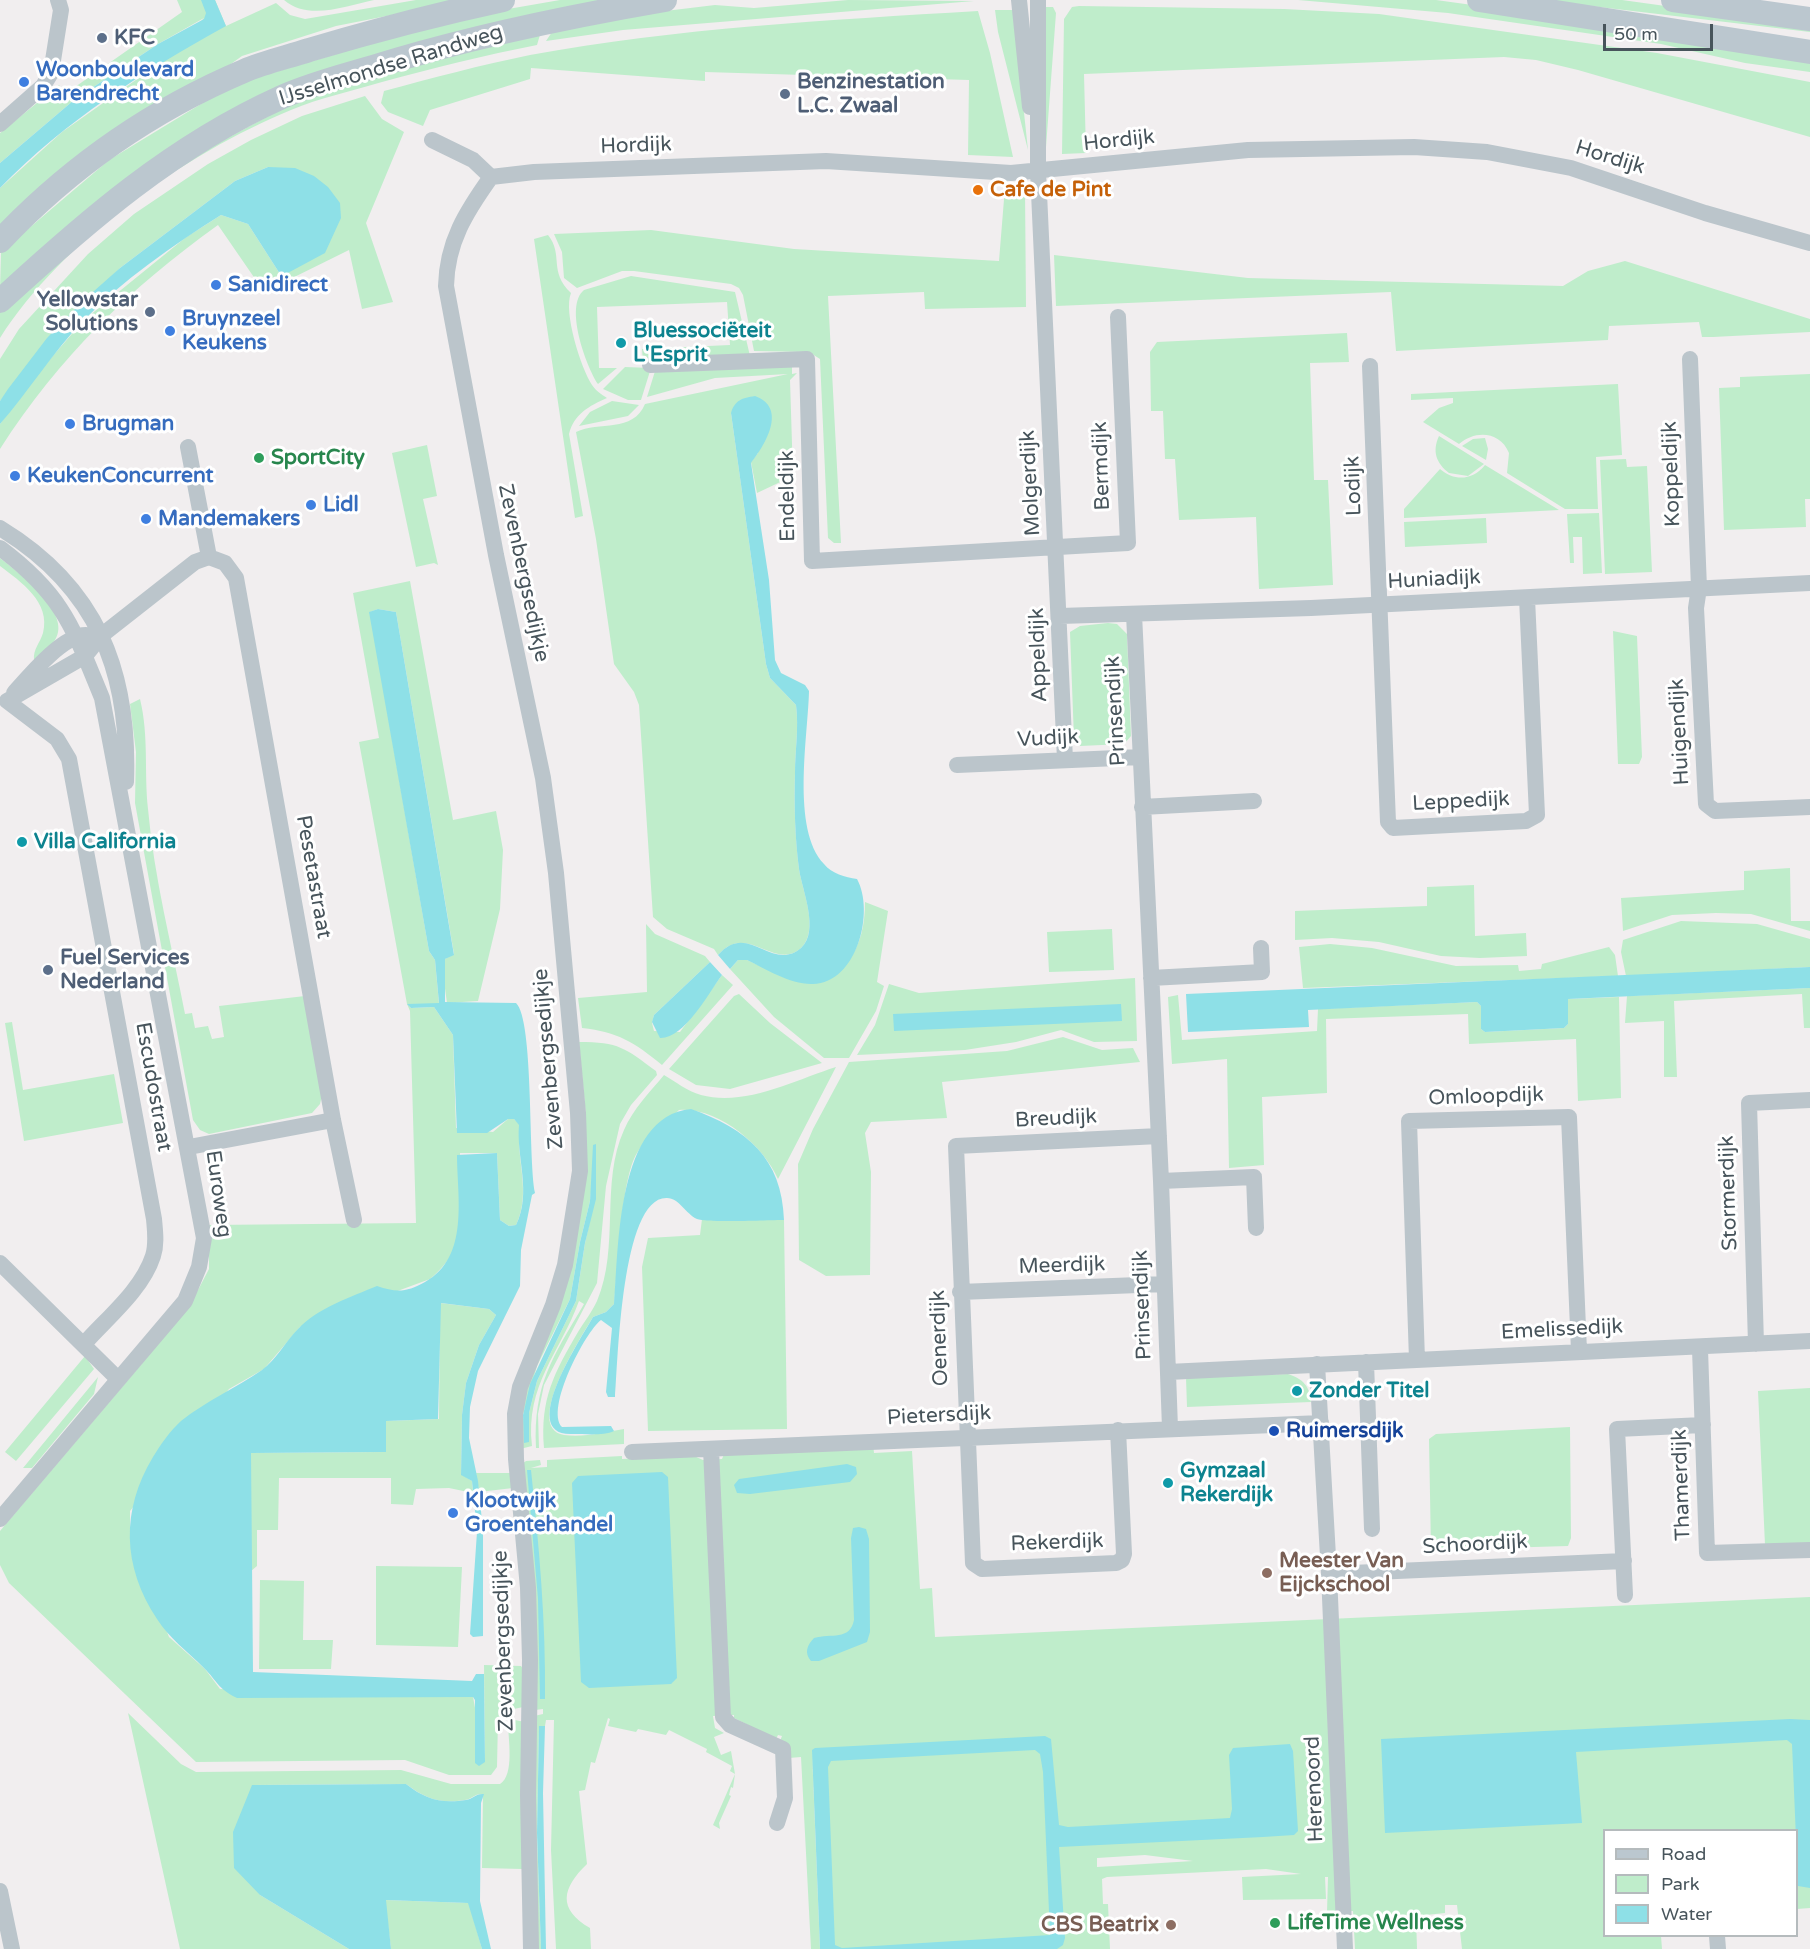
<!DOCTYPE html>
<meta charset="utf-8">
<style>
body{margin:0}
#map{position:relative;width:1810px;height:1949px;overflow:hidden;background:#f1eeef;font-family:"Varela Round",sans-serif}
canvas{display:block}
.legend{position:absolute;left:1603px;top:1829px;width:195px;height:108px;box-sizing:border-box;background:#fff;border:2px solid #b5bbbd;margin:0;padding:8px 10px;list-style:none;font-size:18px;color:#47545b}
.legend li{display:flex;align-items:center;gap:12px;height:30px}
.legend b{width:30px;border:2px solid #b5bbbd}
.scale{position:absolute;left:1603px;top:24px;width:110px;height:27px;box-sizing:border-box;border:3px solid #47545b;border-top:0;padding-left:8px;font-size:18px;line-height:21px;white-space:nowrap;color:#47545b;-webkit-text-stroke:4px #fff;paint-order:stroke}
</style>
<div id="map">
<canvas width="1810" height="1949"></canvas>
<ul class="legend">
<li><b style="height:8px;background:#bbc7cf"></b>Road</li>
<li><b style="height:16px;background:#bfedcb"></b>Park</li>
<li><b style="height:16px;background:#8ee0e7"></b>Water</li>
</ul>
<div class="scale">50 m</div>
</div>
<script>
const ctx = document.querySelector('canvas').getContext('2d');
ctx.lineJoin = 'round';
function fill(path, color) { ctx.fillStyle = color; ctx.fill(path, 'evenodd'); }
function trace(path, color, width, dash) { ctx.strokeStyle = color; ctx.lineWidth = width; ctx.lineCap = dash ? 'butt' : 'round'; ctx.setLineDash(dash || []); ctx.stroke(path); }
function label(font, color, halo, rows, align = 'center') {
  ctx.font = font + ' "Varela Round",sans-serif'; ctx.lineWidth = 6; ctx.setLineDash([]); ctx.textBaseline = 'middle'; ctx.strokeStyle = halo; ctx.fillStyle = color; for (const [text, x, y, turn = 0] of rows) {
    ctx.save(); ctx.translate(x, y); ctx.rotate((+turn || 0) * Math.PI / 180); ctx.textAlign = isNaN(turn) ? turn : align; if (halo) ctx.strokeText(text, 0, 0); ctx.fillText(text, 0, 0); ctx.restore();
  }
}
const green = new Path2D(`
 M177,0H215L226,26L276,3L290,15L305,19L416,0H468L336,26L242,56L0,231V188L62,132L167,58L204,18L158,44L74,100L0,163V133L59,85L65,94L182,12Z
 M284,0H374C346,6 308,21 284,0Z
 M560,0H618L269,96L0,290L1,252L109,160L219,93L258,77L462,17Z
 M848,0L974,1L623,30L546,41L554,29L624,16L715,5L754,8Z
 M1298,0H1436L1625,26L1810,61V72L1745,63L1661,44L1448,13Z
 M1540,0H1622L1810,26V32Z
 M1079,6L1284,9L1379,14L1657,53L1810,82V137L1578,70L1536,60L1504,57L1084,74L1086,153L1062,154L1064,19L1072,7Z
 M1046,7H1053L1056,13L1046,147Z
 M995,10H1013L1028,150L998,32Z
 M978,11L990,53L1013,157L968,155L969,80L705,72V81L531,68L530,79L430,110L423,126L388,112L381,103L384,91C432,78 481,65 530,55C677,28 828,20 978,11Z
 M542,28L537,45C485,55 434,68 382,82C352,91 319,98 291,110C184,154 63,240 0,338V312L89,231L174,167L296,101Z
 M365,96L382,119L404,132L366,223L393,302L362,309L349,250L268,290L260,286L218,225C129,289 60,356 0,449V424L31,381L84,320L185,238L221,215L248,224L280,274L284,275L268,167L235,181L120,268L0,401V359L19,329L88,254L134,214L208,164L251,140L302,116Z
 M1005,187L1025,190L1026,307L925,309L924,292L828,296L841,543H834L828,538L820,359L809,352L754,351L743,295L739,288L731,284L634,271H622L577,288L564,278L562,252L554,234L651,230L794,249L999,261Z
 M548,235C564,255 548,271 571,293C563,312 581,368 592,385C596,391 601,394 607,398C589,406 574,414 569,434L583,516L575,518L534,239Z
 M1054,255L1248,278L1563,286L1588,271L1625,261L1810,319V332L1713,337H1702L1699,322L1609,326L1608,340L1396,351L1391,292L1056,306Z
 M631,276L735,292L750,356L643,362L642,349L730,345L727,302L597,307L599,368H617L598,384C586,366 564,306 584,290Z
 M1347,333L1349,362L1310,363L1314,480H1328L1333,585L1259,589L1256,517L1179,520L1175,459H1165L1163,411H1151L1150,352L1157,342Z
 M792,360V374L797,373L790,380L793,476L757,493L751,462L758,453L731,413L766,664L770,678L796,705C799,728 795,751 795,773C794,805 795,837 799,869C802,890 820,930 801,948C775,972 747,921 718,955L714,949L667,929L653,917L639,705L634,692L614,664L596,539L576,432C599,421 633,433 645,404L788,374L715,378L647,397L656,368Z
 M625,367L651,368L641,400H628L603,389Z
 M1810,374V499H1805L1806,527L1724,530L1719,388L1740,387V377Z
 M1618,384L1622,455L1596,457L1598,509H1565L1507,473L1509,453C1500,431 1475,430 1459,444L1423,422L1439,408L1453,403V398L1411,400V394Z
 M612,401L639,405L628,416L579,426L590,412Z
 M1439,436L1484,464L1468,476L1449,473C1436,463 1432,451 1439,436Z
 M1485,438L1488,449L1486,460L1462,446L1473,439Z
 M427,445L437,496L423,499L438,565L434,563L416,567L392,453Z
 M1626,459L1627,467L1647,466L1652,572L1605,574L1600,460Z
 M1485,465L1559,510L1404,518V509L1440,469C1455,482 1473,480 1485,465Z
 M1599,513L1602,573L1583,574L1582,537H1573L1574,563H1570L1567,514Z
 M1486,518L1487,543L1405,547L1404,522Z
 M0,558C18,572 73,613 55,640C50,648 41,654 34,660C33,649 40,643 43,633C51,602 21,582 0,566Z
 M410,581L453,820L496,811L503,850L500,909L478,1001L447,1003L443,974L445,959L454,954L396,612L378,609L370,612L429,951L435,960L439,1004H408L411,1008L434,1007L453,1035L456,1128L493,1132L508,1119H514L520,1125C515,1158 532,1192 516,1225L509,1226L500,1220L497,1153H460C459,1183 464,1221 454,1249C449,1261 439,1271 430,1279L300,1327L264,1369L229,1389L130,1511V1538L169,1637L205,1669L220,1689L473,1697L485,1762L484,1665L521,1666L525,1672L523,1707L505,1711L498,1719L497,1767L491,1775H449L405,1760L196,1762L9,1583L0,1565V1531L144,1361L198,1290L209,1269V1225L416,1223L410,1011L407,1004L359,742L379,738L353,593Z
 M1108,623L1117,624L1127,634L1131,736L1124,744L1080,746L1074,739L1070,632L1080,626Z
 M1613,631L1637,636L1642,757L1639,764H1618Z
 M140,699C149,736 144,772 148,809C154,878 172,946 185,1014L192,1013L195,1028L208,1026L212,1039L224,1037L219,1006L305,996L322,1095L320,1104L312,1113L209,1134L200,1130L193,1120L135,803L136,752L130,704Z
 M1790,868L1791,921H1810V931L1751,914L1716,913L1672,915L1623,931L1621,898L1744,890V871Z
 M1474,885L1475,936L1526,933L1527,956L1480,958L1441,956L1379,942L1332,938L1295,940V911L1427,906V887Z
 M865,902L888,911L877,982L884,986L876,1011L849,1058H824L774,1017L730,969L738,960H747L778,974L847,963C861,945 865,924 865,902Z
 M1681,921L1757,924L1810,939V967L1626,976L1621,952L1623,940Z
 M646,924L655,934L705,956L710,962L654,1015L652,1023L654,1031L680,1032L722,975L733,985L662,1065C634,1042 618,1032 582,1028L578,998L647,992Z
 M1112,929L1114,970L1049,972L1047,932Z
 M1330,944L1372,948L1456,966L1518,965L1519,971L1541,969L1542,964L1609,947L1615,955L1618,976L1303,988L1299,947Z
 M1135,978L1137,1041L1094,1042L1061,1030L1016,1042L965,1050L857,1055L875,1025L889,984L919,993Z
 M1810,988V1028H1804L1802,994L1674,1001L1677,1077H1664V1021L1625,1023L1627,996Z
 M739,994L770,1023L822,1063L730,1089L696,1085L669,1069L734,996Z
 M1178,995L1182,1040L1317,1031L1318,1009L1477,1002L1481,1006V1029L1485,1032L1564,1028L1568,1024V999L1619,997L1621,1098L1578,1101L1576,1039L1469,1044L1468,1014L1326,1019L1327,1093L1262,1097L1264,1165L1229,1168L1227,1059L1172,1064L1168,997Z
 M12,1022L23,1090L114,1074L123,1123L24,1141L5,1023Z
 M1063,1037L1102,1050L1133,1048L1140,1062L942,1082L947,1118L871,1122L865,1133L871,1172L870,1275L826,1276L799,1260L798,1164L813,1129L849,1062L1007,1051Z
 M579,1042C619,1042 625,1048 656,1071L657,1075L631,1105L620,1124L606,1186L597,1283L544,1385L538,1414L539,1448H536C533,1384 553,1357 584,1304L579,1301C560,1353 525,1385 532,1446L520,1449L523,1396L551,1325L586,1116ZM596,1145V1193L585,1243L576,1301L537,1381L529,1413V1442L523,1415L537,1366L570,1299L580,1242L590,1201Z
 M836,1067L778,1179C763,1145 718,1107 679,1110C666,1123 646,1137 637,1153C621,1178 618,1270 614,1304L606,1312L593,1317C583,1334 522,1428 564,1435C583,1438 606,1432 624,1429V1444L544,1448C540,1399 554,1373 578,1332C584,1322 592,1312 597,1301C620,1247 600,1183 624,1130C633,1109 650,1092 664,1075C676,1082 687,1091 701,1095C745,1107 795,1080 836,1067Z
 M702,1219L784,1220L787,1429L648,1431L642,1267L648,1238L700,1235Z
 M440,1303L489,1309L496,1315L479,1345L466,1383L462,1415L461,1474L472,1481L473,1493L449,1488L416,1489L413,1505L391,1504V1478H279L278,1530H257V1566L251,1571V1453L386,1452V1421L439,1419Z
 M85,1356L94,1369L16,1461L5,1452Z
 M1288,1374C1303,1379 1310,1386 1311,1402L1187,1407L1186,1378Z
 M98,1377L94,1394L32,1468H23Z
 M1810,1388V1543L1765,1545L1758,1391Z
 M1570,1427L1571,1538L1568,1546L1431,1550L1429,1439L1436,1434Z
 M873,1444L874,1453L912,1451L920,1589L932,1588L935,1637L1810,1597V1908L1797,1909L1796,1830H1604V1936H1661L1662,1949H1462L1457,1905H1445V1913L1416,1916L1417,1949H1355L1353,1911L1327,1912L1328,1877H1325L1326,1899L1243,1900L1242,1877L1301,1874L1266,1869L1107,1877L1102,1879L1103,1904H1108L1110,1949H822L812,1751L820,1949H811L801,1757L789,1758L780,1741L782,1736L778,1735L776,1739L734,1718V1715L713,1716L715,1728L724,1733L714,1737L721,1755L731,1751L735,1774L733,1788L731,1787L729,1795L731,1796L719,1823L720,1829L713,1825L735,1774L730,1771L732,1766L706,1752L707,1749L669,1730L666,1735L638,1729L636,1732L608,1726L610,1719L608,1718L595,1763L591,1762L585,1790L579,1791L587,1864C562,1888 557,1909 590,1928L591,1949H556L551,1850L554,1720H546L545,1726L539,1727L537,1833L541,1949H536L534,1716L543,1714V1709L535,1710L522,1464L526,1461L540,1460L541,1465L531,1468L547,1467V1460L622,1456V1459L694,1456L703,1460L722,1459L725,1452ZM1145,1855L1193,1861L1097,1867V1858Z
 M476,1473H511L513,1488L479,1492Z
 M376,1566L462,1567L458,1647L376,1645Z
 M260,1580L304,1581L303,1640H333L331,1669H259Z
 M128,1713L181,1764L196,1772L401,1770L451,1784H500C515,1775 508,1738 508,1722L510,1719L525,1722L522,1869L482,1868L483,1794C475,1793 472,1799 465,1800C440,1804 426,1799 406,1784L252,1785L260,1895L349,1949H180Z
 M385,1900L469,1903L482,1949H391Z`);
const water = new Path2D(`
 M201,0H215L226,26C144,71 65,121 0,188V163L74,100L158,44L204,19L206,13Z
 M268,167L295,168L314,176L328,187L340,203L341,218L325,253L284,275L280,274L248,224L221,215C173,245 123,280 83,321C52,353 29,391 0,424V401L8,389L47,338L85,299L120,268L235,181Z
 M755,396C788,408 765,445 751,463L769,580L775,660L781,673L805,685L809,691C808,737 791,829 824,864C832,874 845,877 857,879C875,912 857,983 813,984C791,985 766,969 747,960H738L730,969L718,955C748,920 772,973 801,948C820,931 802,890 799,869C795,838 794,805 795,773C795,751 799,728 796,705L770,678L766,664L731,413C735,400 742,398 755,396Z
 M378,609L396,612L454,955L445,959V1002L516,1003C534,1020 528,1157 535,1193L532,1195L521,1250L520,1286L478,1371L470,1407L469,1438L478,1481L483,1531V1636L473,1637L470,1634L477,1532L472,1481L461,1475L462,1415L466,1383L479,1345L496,1315L489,1309L441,1303L438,1419L386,1421V1452L251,1453L253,1672L472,1681L476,1674H484L485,1762L479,1766L475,1763V1700L473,1697L237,1698C217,1688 218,1682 204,1668C187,1651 170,1639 157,1619C122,1566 121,1510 153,1457C161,1444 170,1431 181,1421C206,1401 236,1388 262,1370C276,1360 286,1341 298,1329C319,1307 351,1297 377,1286C397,1293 407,1292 425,1282C470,1257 457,1197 457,1155L497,1153L500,1220L509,1226L516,1225C532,1193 516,1157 519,1125L514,1119H508L487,1133H457L453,1035L434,1007L411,1008L407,1004L439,1003L435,960L429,951L369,612Z
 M710,962L722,975C708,994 684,1039 660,1038L652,1022L654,1015Z
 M1810,967V988L1568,999V1024L1564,1028L1485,1032L1481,1029V1006L1477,1002L1308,1010L1309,1027L1188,1032L1186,994Z
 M1121,1004L1122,1021L894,1031L893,1014Z
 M691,1109C747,1129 782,1158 784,1220C768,1220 708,1223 697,1219C686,1214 679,1198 667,1198C621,1196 618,1364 615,1397H608L606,1392L612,1328L601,1320C585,1332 545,1409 562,1427L611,1426L614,1431C604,1436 585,1434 573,1434C515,1437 582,1337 593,1317L606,1312L614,1304C619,1248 616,1116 691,1109Z
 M596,1144V1199L585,1243L576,1301L537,1381L529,1413V1442L524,1443L523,1415L530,1384L570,1299L580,1242L590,1201L593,1145Z
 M847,1464L856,1467L857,1474L850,1482L750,1494L737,1493L734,1485L739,1479Z
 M527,1470H531C539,1546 546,1622 545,1699H540L538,1599Z
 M662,1472L668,1477L677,1678L671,1684L589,1688L581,1682L572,1483L578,1476Z
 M859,1527L866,1529L869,1539L870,1632L867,1642L819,1661H811C804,1653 807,1645 814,1638C831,1633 850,1641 854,1620L851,1538L853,1528Z
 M1790,1719L1810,1720V1888L1798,1886L1792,1744L1787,1740L1576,1752L1582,1823L1385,1833L1381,1739Z
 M539,1726H545L543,1793L546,1949H541L537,1833Z
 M1045,1736L1051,1739L1059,1825L1068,1827L1230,1818L1232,1809L1229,1755L1233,1748L1290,1744L1293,1751L1298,1831L1294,1835L1263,1837L1059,1847L1065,1938L1063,1945L1057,1949H820L812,1750L815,1748ZM1035,1750L1040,1754L1043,1772L1050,1935L842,1948L835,1945L828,1767L831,1761Z
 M406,1784C425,1799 441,1804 466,1800C473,1799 476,1793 484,1794L481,1803L480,1901L491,1949H482L468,1903L386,1900L391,1949H349L260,1895L234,1868L233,1832L252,1785Z`);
const street = new Path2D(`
 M1019,0L1030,107
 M1038,0V171L1065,760
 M0,124L43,86L51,73L61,10L58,0
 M432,140L473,160L491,177
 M491,177C466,212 447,242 446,286L496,555L543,778L556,873L578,1113L580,1171L565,1265L553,1305L520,1387L515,1414L516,1459L528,1588L530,1660L528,1795L531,1949
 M491,177L534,172L826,161L1011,173L1248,150L1414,147L1487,152L1571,168L1705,213L1810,243
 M1690,359L1699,588L1696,608L1706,804L1715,811L1810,807
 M650,365L807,359L812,561L1128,543L1118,317
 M1370,366L1388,822L1393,828L1526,821L1537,815L1527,598
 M188,447L209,557L225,563L236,578L333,1120L354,1220
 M0,528C97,587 130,671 126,782
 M0,548C64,596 73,628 102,698L204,1238L199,1267L185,1301L0,1519
 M1134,614L1161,1181L1170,1428
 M1060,616L1311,608L1810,583
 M14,693C29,676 63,635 86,635
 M7,701L57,739L69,759L154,1219C155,1231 157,1244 153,1256C142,1290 107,1318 84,1344
 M7,701L85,656L102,635L195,562L209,557
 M957,765L1140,757
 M1142,807L1254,801
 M1151,978L1262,972L1261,948
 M189,1147L333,1120
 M1161,1181L1254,1177L1256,1228
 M0,1263L118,1379
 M960,1292L1164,1284
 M1756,1344L1749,1103L1810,1100
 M1700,1349L1707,1553L1810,1550
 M1417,1360L1409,1121L1569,1117L1579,1351
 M1366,1362L1372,1529
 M1317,1364L1329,1574L1345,1949
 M1168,1372L1810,1341
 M1118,1430L1124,1554L1122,1560L1116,1563L982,1569L973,1563L956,1146L1159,1136
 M711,1449L723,1717L730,1725L783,1749L785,1798L777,1823
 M632,1452L1321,1423
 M1329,1574L1624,1561
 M1625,1595L1617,1429L1703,1425
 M0,1891L12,1949
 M1717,1936L1718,1949`);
const secondary = new Path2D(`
 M1479,0L1810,52
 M1673,0L1810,19
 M0,241C69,168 152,110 244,71C265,62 288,57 309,50C373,31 438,14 503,0
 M0,301C87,221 173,146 282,97C311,84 343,76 373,67C469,37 566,17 665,0`);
const markers = [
 [102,38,6,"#5c6f8a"],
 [24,82,6,"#3f7fe0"],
 [785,94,6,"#5c6f8a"],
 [978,190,6,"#e8710a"],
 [216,285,6,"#3f7fe0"],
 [150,312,6,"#5c6f8a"],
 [170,331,6,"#3f7fe0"],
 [621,343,6,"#0f9aa8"],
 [70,424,6,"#3f7fe0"],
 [259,458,6,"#2e9e5b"],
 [15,476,6,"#3f7fe0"],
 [311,505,6,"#3f7fe0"],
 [146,519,6,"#3f7fe0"],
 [22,842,6,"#0f9aa8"],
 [48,970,6,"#5c6f8a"],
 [1297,1391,6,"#0f9aa8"],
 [1274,1431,6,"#1a4fb4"],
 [1168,1483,6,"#0f9aa8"],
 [453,1513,6,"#3f7fe0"],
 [1267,1573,6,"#8d6e63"],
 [1275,1923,6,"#2e9e5b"],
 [1171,1925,6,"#8d6e63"]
];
const serviceNames = [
 ["KFC",114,38],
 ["Benzinestation",797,82],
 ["L.C. Zwaal",797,106],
 ["Yellowstar",138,300,"right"],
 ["Solutions",138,324,"right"],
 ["Fuel Services",60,958],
 ["Nederland",60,982]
];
const streetNames = [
 ["IJsselmondse Randweg",391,66,-17],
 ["Hordijk",1119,141,-6],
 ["Hordijk",636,146,-2],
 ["Hordijk",1610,158,17],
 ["Bermdijk",1102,466,-92],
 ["Koppeldijk",1672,474,-92],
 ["Molgerdijk",1031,483,-93],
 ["Lodijk",1354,486,-92],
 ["Endeldijk",788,496,-91],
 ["Zevenbergsedijkje",523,573,78],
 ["Huniadijk",1434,580,-3],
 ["Appeldijk",1039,655,-92],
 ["Prinsendijk",1116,711,-93],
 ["Huigendijk",1680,732,-93],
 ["Vudijk",1048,739,-3],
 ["Leppedijk",1461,802,-3],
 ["Pesetastraat",313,877,80],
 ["Zevenbergsedijkje",549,1059,-95],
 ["Escudostraat",153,1087,80],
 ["Omloopdijk",1486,1097,-2],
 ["Breudijk",1056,1119,-3],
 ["Stormerdijk",1729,1193,-92],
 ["Euroweg",218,1194,82],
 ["Meerdijk",1062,1266,-2],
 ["Prinsendijk",1143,1305,-92],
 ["Emelissedijk",1562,1330,-3],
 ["Oenerdijk",940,1338,-92],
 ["Pietersdijk",939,1416,-3],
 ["Thamerdijk",1682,1485,-92],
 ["Rekerdijk",1057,1543,-2],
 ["Schoordijk",1475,1545,-3],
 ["Zevenbergsedijkje",504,1641,-92],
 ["Herenoord",1315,1789,-92]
];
const shopNames = [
 ["Woonboulevard",36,70],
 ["Barendrecht",36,94],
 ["Sanidirect",228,285],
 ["Bruynzeel",182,319],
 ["Keukens",182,343],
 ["Brugman",82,424],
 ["KeukenConcurrent",27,476],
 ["Lidl",323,505],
 ["Mandemakers",158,519],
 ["Klootwijk",465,1501],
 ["Groentehandel",465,1525]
];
const foodNames = [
 ["Cafe de Pint",990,190]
];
const cultureNames = [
 ["Bluessociëteit",633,331],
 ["L'Esprit",633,355],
 ["Villa California",34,842],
 ["Zonder Titel",1309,1391],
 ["Gymzaal",1180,1471],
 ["Rekerdijk",1180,1495]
];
const leisureNames = [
 ["SportCity",271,458],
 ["LifeTime Wellness",1287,1923]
];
const transitNames = [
 ["Ruimersdijk",1286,1431]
];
const educationNames = [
 ["Meester Van",1279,1561],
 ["Eijckschool",1279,1585],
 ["CBS Beatrix",1159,1925,"right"]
];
fill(green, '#bfedcb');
fill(water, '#8ee0e7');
trace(street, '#bbc5cb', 16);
trace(secondary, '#bbc7cf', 24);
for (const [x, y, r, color] of markers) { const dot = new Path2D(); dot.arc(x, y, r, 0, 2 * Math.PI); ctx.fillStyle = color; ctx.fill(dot); trace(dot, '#fff', 2); }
label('bold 21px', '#4e5e75', '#fff', serviceNames, 'left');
label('21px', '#47545b', '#fff', streetNames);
label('bold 21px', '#366cbe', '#fff', shopNames, 'left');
label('bold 21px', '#c56008', '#fff', foodNames, 'left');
label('bold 21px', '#0d838f', '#fff', cultureNames, 'left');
label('bold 21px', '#27864d', '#fff', leisureNames, 'left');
label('bold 21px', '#164399', '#fff', transitNames, 'left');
label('bold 21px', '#785e54', '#fff', educationNames, 'left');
</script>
